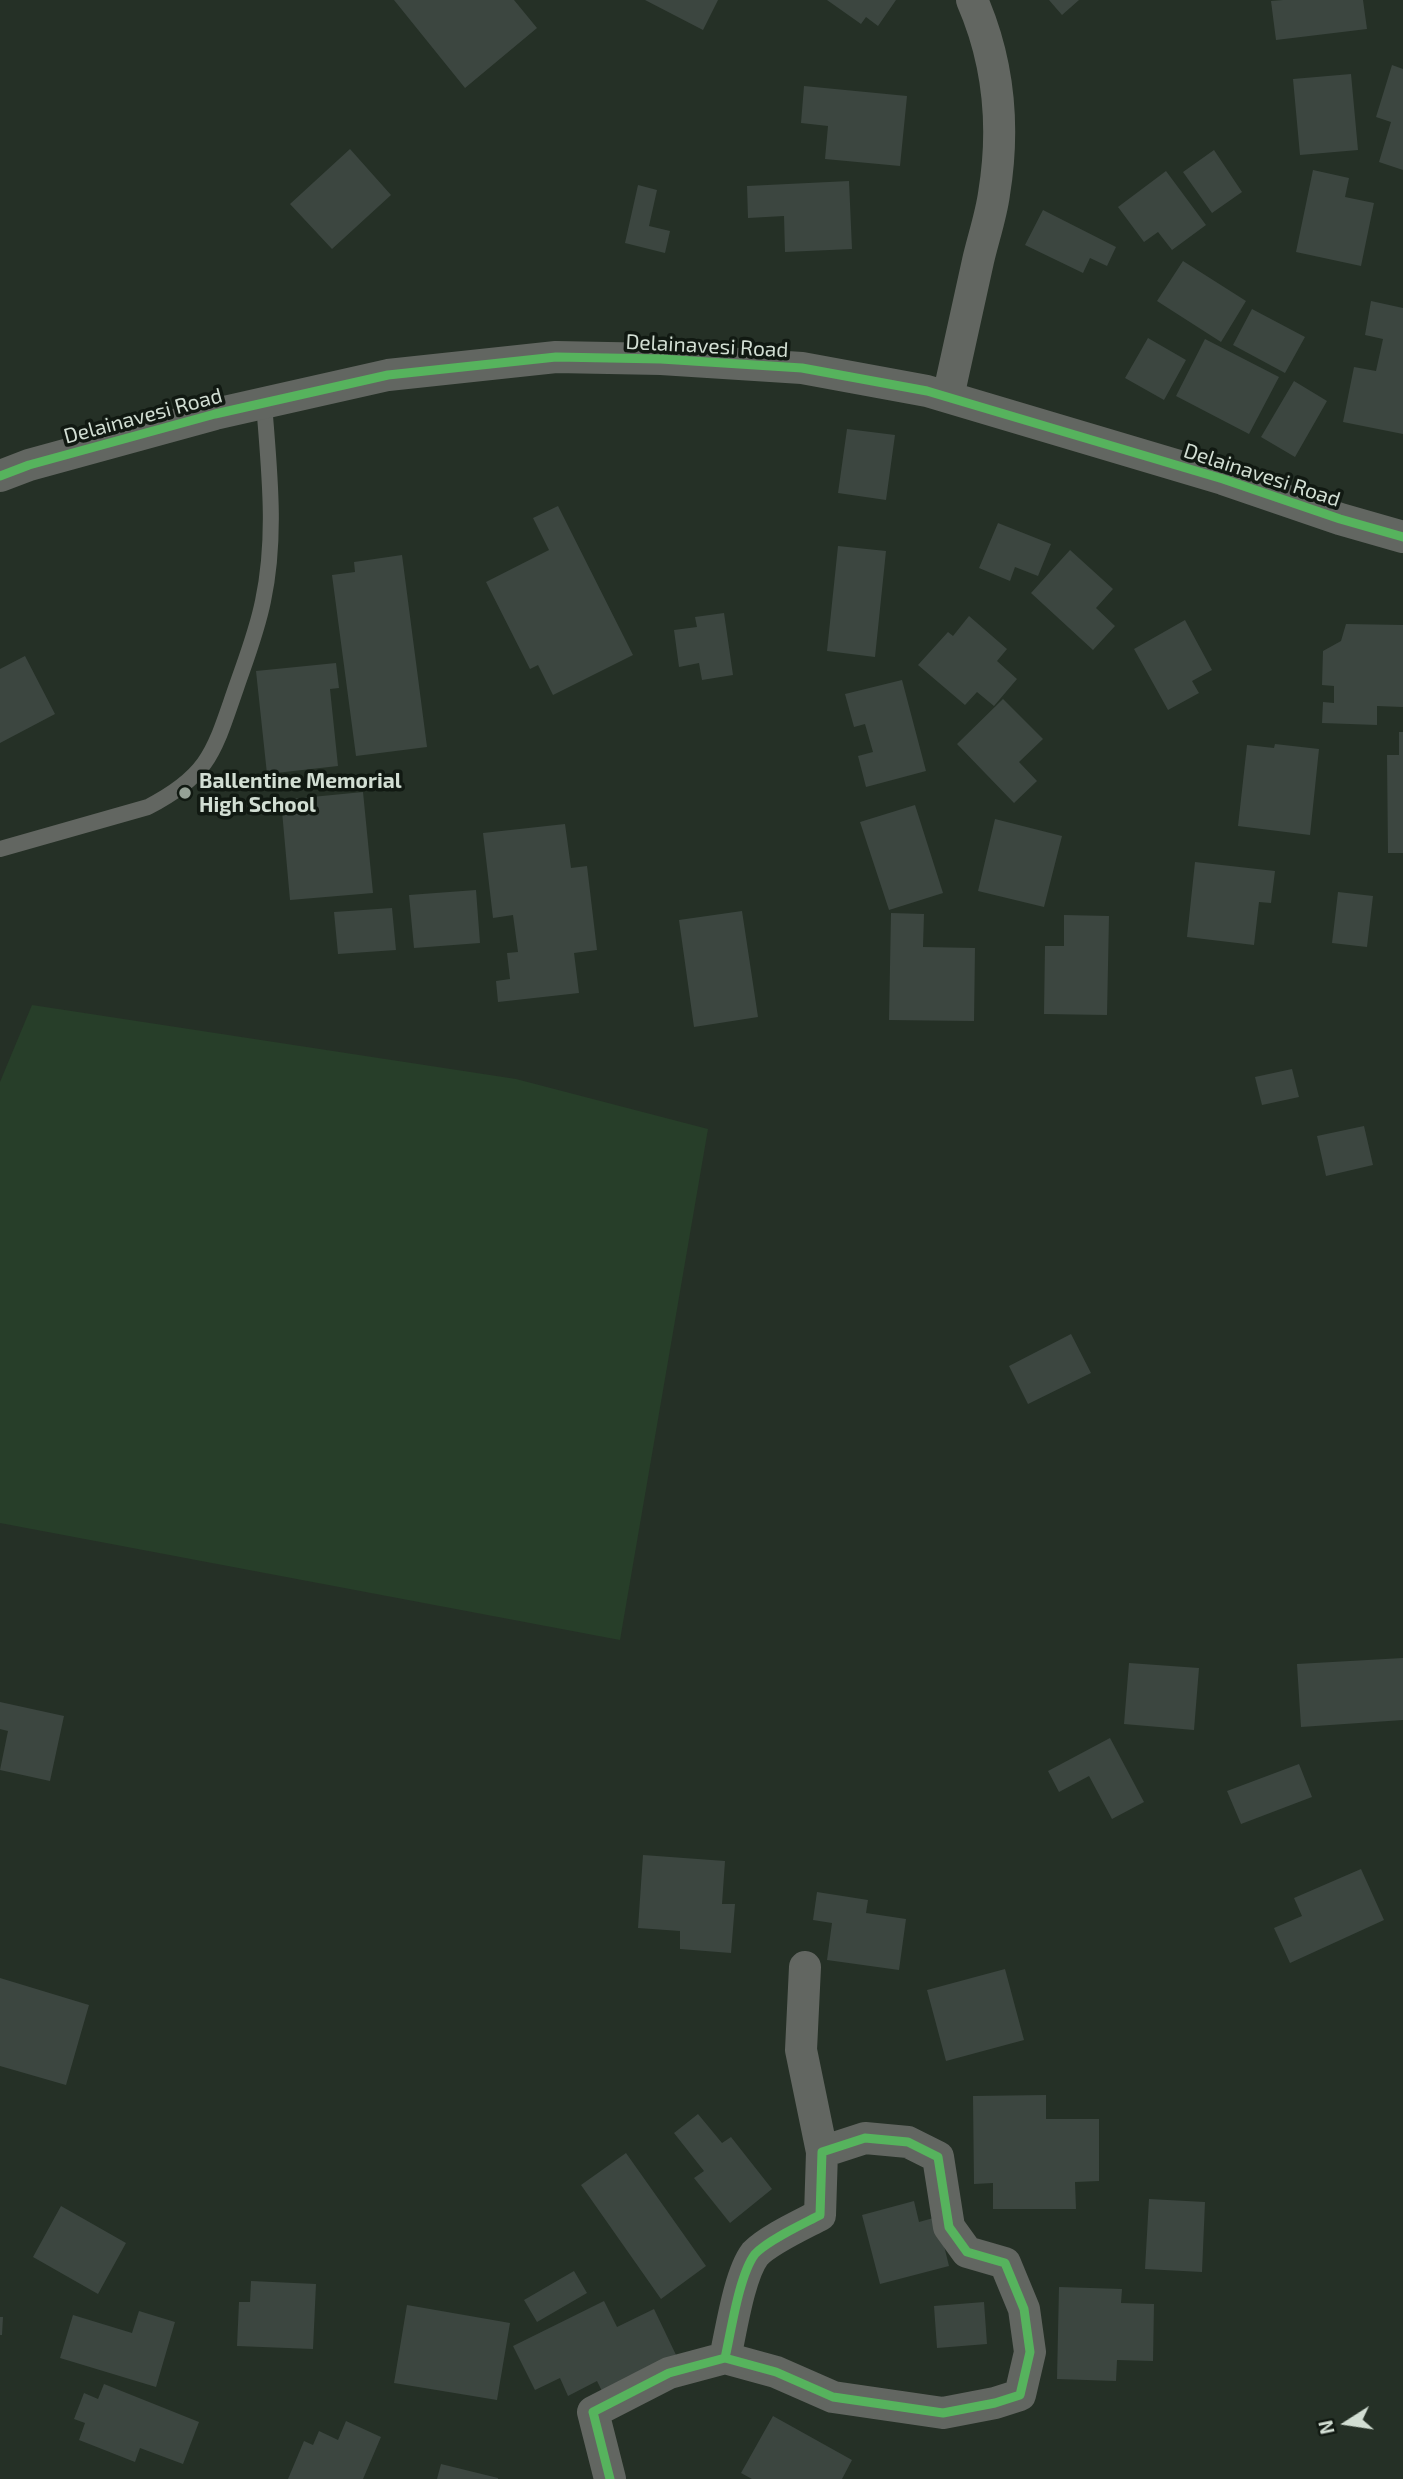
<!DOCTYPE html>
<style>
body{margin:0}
#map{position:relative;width:1403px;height:2479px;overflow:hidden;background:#253026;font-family:"Exo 2",sans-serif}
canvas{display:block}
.north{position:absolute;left:1312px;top:2388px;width:70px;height:70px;-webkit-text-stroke:5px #111912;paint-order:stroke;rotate:258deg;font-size:19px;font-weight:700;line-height:28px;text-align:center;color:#d2ded3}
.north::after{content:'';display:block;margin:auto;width:24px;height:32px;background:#d2ded3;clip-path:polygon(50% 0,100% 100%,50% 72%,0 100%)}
</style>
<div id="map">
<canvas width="1403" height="2479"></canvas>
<div class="north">N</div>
</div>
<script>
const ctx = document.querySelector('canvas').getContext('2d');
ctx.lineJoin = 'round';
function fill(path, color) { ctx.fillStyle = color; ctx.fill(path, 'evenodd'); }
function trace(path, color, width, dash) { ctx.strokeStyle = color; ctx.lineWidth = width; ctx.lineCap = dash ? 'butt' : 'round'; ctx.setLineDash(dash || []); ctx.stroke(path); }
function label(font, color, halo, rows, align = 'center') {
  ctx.font = font + ' "Exo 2",sans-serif'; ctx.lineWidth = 7; ctx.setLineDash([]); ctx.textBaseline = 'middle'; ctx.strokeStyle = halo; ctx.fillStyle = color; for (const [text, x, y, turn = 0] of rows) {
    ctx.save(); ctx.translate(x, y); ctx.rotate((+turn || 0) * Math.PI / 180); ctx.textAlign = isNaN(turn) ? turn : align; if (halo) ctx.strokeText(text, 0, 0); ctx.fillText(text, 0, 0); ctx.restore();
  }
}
const built = new Path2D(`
 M32,1005L516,1079L708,1129L620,1640L0,1523V1082Z`);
const building = new Path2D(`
 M394,0H514L537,28L465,88Z
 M645,0H718L703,30Z
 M827,0H896L878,26L866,17L861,24Z
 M1049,0H1079L1062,15Z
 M1283,0H1363L1367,29L1276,40L1271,1Z
 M1392,65L1403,69V170L1379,162L1391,122L1376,117Z
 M1351,74L1358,150L1300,155L1293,79Z
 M804,86L907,96L900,166L825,159L828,126L801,123Z
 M350,149L391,195L332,249L290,204Z
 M1214,150L1242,192L1212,213L1183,172Z
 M1313,170L1349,178L1345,197L1374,203L1361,266L1296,252Z
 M1166,171L1206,225L1172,250L1158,232L1144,242L1118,207Z
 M849,181L852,249L785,252L784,216L748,218L747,186Z
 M638,185L657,190L649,226L670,231L665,253L625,243Z
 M1043,210L1116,247L1107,266L1090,258L1083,273L1025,245Z
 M1183,261L1246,301L1221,342L1157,301Z
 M1371,301L1403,308V434L1343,422L1354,367L1376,371L1383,339L1365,335Z
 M1252,309L1305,337L1285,373L1233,345Z
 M1148,338L1186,360L1164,400L1125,378Z
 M1205,339L1279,377L1249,434L1176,396Z
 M1294,381L1327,401L1295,457L1261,437Z
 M847,429L895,435L886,500L838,493Z
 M558,506L633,655L553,695L538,665L530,669L486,582L549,550L533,518Z
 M998,523L1051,544L1038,576L1015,567L1010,581L979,568Z
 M838,546L886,551L875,657L827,651Z
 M1070,550L1113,589L1096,608L1115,626L1093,650L1031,593Z
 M402,555L427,747L356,756L332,575L355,572L354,562Z
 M724,613L733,675L702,680L699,663L679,667L674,630L697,627L695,617Z
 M969,616L1007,649L997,661L1017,679L994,706L977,692L965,705L918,665L948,632L953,636Z
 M1185,620L1212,670L1192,681L1199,693L1168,710L1134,649Z
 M1346,624L1403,625V707L1377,706V725L1322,723L1323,702L1334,703V686L1322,685L1323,651L1341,641Z
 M25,656L55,714L0,743V669Z
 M336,663L339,688L330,689L338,766L267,774L256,671Z
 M902,680L926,771L866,787L858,756L873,752L865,724L854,727L845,694Z
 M1003,699L1043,739L1019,762L1037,781L1014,803L957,744Z
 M1399,732H1403V853H1388L1387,755H1399Z
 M1275,744L1319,749L1310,835L1238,826L1247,745L1274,748Z
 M363,792L373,893L290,900L281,800Z
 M915,805L943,893L889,910L860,822Z
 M995,819L1062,836L1044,907L978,891Z
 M565,824L571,868L587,866L597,950L574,953L579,993L498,1002L496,981L510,979L507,953L518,952L513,915L493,918L483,833Z
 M1195,862L1275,871L1271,903L1259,902L1254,945L1187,937Z
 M476,890L480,943L414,948L409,895Z
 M1338,892L1373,896L1367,947L1332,943Z
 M392,908L396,950L338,954L334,912Z
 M742,911L758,1017L694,1027L679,920Z
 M891,913L924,914L923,947L975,948L974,1021L889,1020Z
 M1064,915L1109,916L1107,1015L1044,1014L1045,946H1064Z
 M1292,1069L1299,1097L1262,1105L1255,1077Z
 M1364,1126L1373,1165L1326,1176L1317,1136Z
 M1071,1334L1091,1373L1028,1404L1009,1366Z
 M1403,1658V1720L1301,1727L1297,1664Z
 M1129,1663L1199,1668L1194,1730L1124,1724Z
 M0,1702L64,1716L50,1781L0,1770L8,1731L0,1729Z
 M1110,1738L1144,1802L1112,1819L1089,1776L1059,1792L1048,1771Z
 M1299,1764L1312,1797L1241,1824L1227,1791Z
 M643,1855L725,1861L722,1904H735L731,1953L680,1949V1931L638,1928Z
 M1361,1869L1384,1920L1290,1963L1274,1928L1302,1916L1294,1898Z
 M817,1892L868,1900L866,1913L906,1919L899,1970L827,1960L832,1923L813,1920Z
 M1005,1969L1024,2040L946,2061L927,1990Z
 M0,1978L89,2005L66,2085L0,2066Z
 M1046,2095V2119H1099V2181L1075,2182L1076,2209H993V2183L974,2184L973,2096Z
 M698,2114L722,2143L731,2137L772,2189L730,2223L694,2178L704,2171L674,2133Z
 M626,2153L706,2266L661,2299L581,2185Z
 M1149,2199L1205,2202L1202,2272L1145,2269Z
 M914,2201L919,2222L937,2217L949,2266L880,2284L862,2215Z
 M61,2206L126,2243L98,2294L33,2257Z
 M574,2271L587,2293L537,2322L524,2300Z
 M251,2281L316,2284L313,2349L237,2346L239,2302H250Z
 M1059,2287L1122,2289L1121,2303L1154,2304L1153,2361L1117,2360L1116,2381L1057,2379Z
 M604,2301L617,2327L654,2309L677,2357L603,2393L597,2381L568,2396L560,2378L535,2390L513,2346Z
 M984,2302L987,2344L937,2348L934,2306Z
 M407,2305L510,2323L497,2400L394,2383Z
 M139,2311L175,2322L156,2387L60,2358L73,2315L132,2333Z
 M0,2317H3L2,2335H0Z
 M104,2384L199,2422L183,2464L140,2448L135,2462L79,2440L85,2423L74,2419L84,2393L98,2399Z
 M773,2416L852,2460L842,2479H752L741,2473Z
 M346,2421L381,2437L363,2479H288L304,2441L313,2445L319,2431L338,2440Z
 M441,2464L498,2478V2479H437Z`);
const lane = new Path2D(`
 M0,849L148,807C210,775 214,751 236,688C246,659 257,631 263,601C277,536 269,469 264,403`);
const street = new Path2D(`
 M948,397C958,352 968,306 978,261C983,239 991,216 994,194C1005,127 999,62 972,0
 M0,476L29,465L215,414L388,375L556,357L661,359L802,368L927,391L1223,479L1340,519L1403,537
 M805,1967L801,2050L822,2152
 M610,2479L593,2412L669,2373L725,2358L776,2372L833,2397L943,2413L995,2403L1020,2395L1030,2352L1024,2309L1005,2263L967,2252L949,2227L938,2157L908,2142L865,2138L822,2152L820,2215C803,2224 768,2240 755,2254C739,2275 731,2332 725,2358`);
const cycleway = new Path2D(`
 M0,476L29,465L215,414L388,375L556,357L661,359L802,368L927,391L1223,479L1340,519L1403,537
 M610,2479L593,2412L669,2373L725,2358L776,2372L833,2397L943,2413L995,2403L1020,2395L1030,2352L1024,2309L1005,2263L967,2252L949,2227L938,2157L908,2142L865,2138L822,2152L820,2215C803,2224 768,2240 755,2254C739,2275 731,2332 725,2358`);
const markers = [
 [185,793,7,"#95a196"]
];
const streetNames = [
 ["Delainavesi Road",707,346,3],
 ["Delainavesi Road",143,416,-15],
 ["Delainavesi Road",1262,475,18]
];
const poiNames = [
 ["Ballentine Memorial",199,781],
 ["High School",199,805]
];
fill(built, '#273e29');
fill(building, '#3c4640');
trace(lane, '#626661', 16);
trace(street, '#626661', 32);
trace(cycleway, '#56b35d', 9);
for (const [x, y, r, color] of markers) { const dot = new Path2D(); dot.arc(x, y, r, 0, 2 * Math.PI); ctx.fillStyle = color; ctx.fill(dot); trace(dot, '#111912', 2.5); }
label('21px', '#d2ded3', '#111912', streetNames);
label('bold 21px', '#d2ded3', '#111912', poiNames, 'left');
</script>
